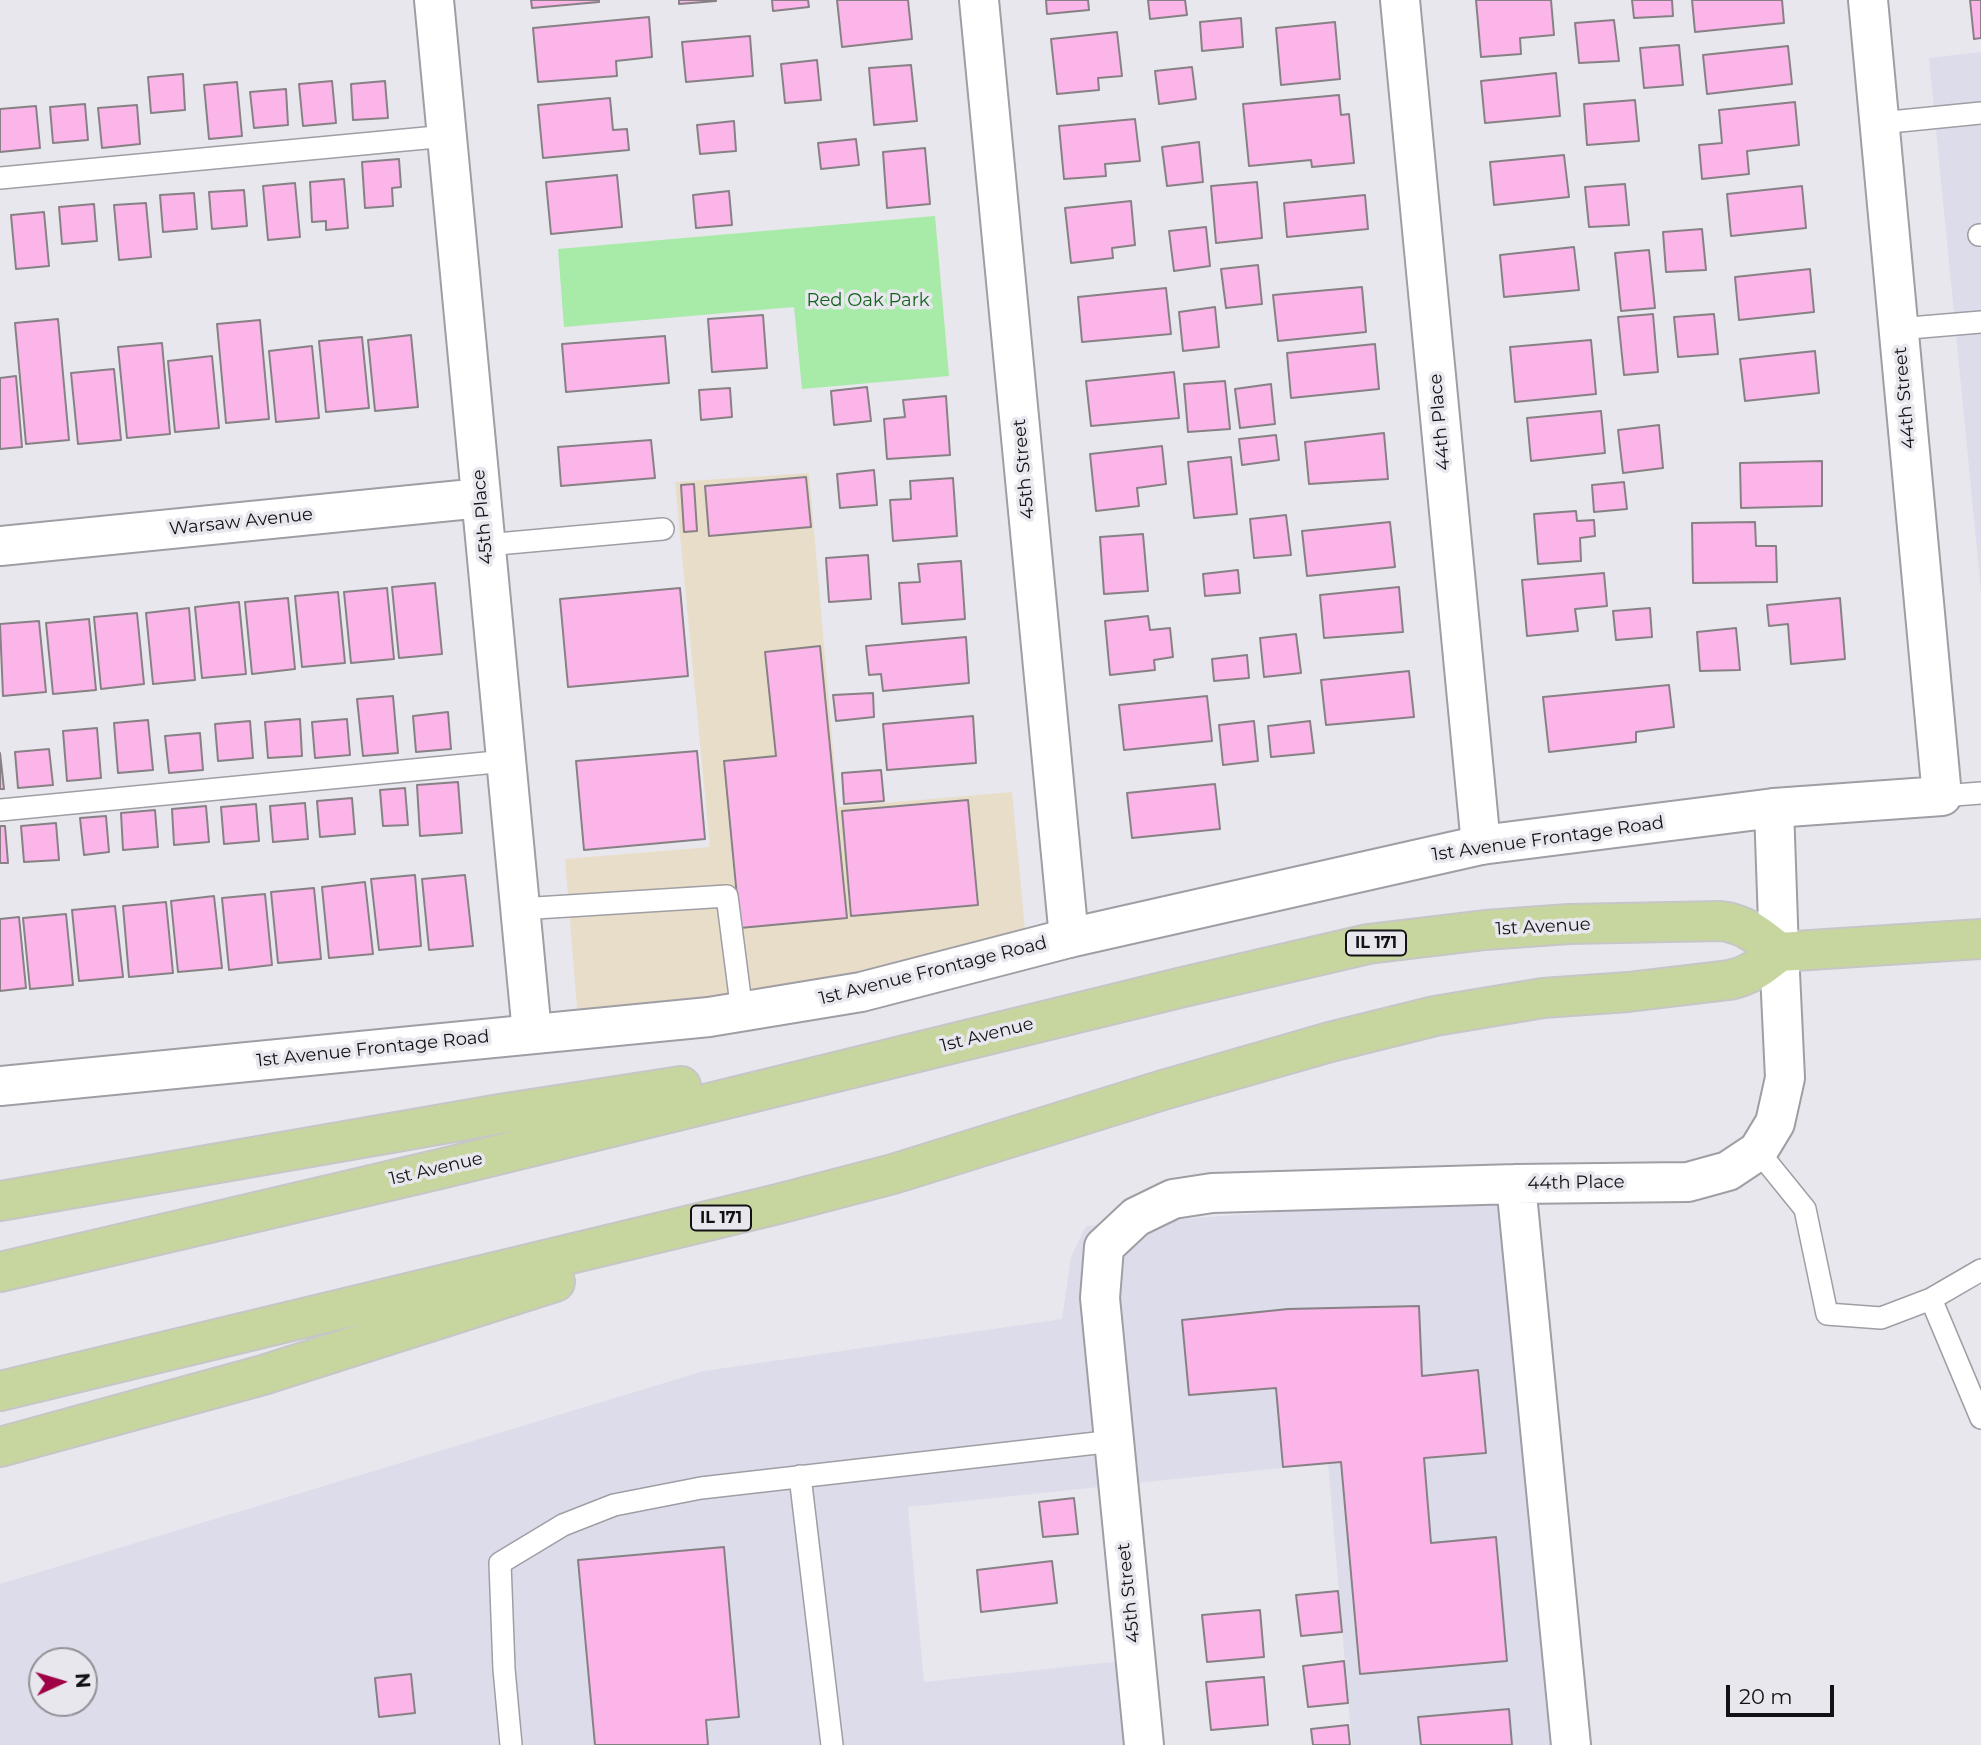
<!DOCTYPE html>
<style>
body{margin:0}
#map{position:relative;width:1981px;height:1745px;overflow:hidden;background:#e8e7ee;font-family:Montserrat,sans-serif}
canvas{display:block}
.north{position:absolute;left:28px;top:1647px;width:70px;height:70px;box-sizing:border-box;background:#e8e7ee;border:2px solid #929197;border-radius:50%;rotate:86deg;font-size:19px;font-weight:700;line-height:28px;text-align:center;color:#121114}
.north::after{content:'';display:block;margin:auto;width:24px;height:32px;background:#9f0144;clip-path:polygon(50% 0,100% 100%,50% 72%,0 100%)}
.scale{position:absolute;left:1726px;top:1685px;width:108px;height:32px;box-sizing:border-box;border:4px solid #121114;border-top:0;padding-left:9px;font-size:21px;line-height:24px;white-space:nowrap;color:#121114;-webkit-text-stroke:5px #e8e7ee;paint-order:stroke}
</style>
<div id="map">
<canvas width="1981" height="1745"></canvas>
<div class="north">N</div>
<div class="scale">20 m</div>
</div>
<script>
const ctx = document.querySelector('canvas').getContext('2d');
ctx.lineJoin = 'round';
function fill(path, color) { ctx.fillStyle = color; ctx.fill(path, 'evenodd'); }
function trace(path, color, width, dash) { ctx.strokeStyle = color; ctx.lineWidth = width; ctx.lineCap = dash ? 'butt' : 'round'; ctx.setLineDash(dash || []); ctx.stroke(path); }
function label(font, color, halo, rows, align = 'center') {
  ctx.font = font + ' Montserrat,sans-serif'; ctx.lineWidth = 7; ctx.setLineDash([]); ctx.textBaseline = 'middle'; ctx.strokeStyle = halo; ctx.fillStyle = color; for (const [text, x, y, turn = 0] of rows) {
    ctx.save(); ctx.translate(x, y); ctx.rotate((+turn || 0) * Math.PI / 180); ctx.textAlign = isNaN(turn) ? turn : align; if (halo) ctx.strokeText(text, 0, 0); ctx.fillText(text, 0, 0); ctx.restore();
  }
}
const commercial = new Path2D(`
 M809,473L838,807L1012,792L1026,941L861,980L578,1021L565,859L710,847L675,482Z`);
const built = new Path2D(`
 M1981,52V590L1929,58Z
 M1523,1194L1574,1745H1352L1328,1463L908,1507L924,1682L1122,1661L1130,1745H0V1584L704,1371L1062,1319L1071,1257L1086,1226ZM42,1661H84V1703H42Z`);
const green = new Path2D(`
 M935,216L949,376L802,389L794,307L564,327L558,249Z`);
const building = new Path2D(`
 M531,0H599V2L532,8Z
 M679,0H716V1L679,4Z
 M772,0H808L809,7L773,11Z
 M837,0H908L912,39L842,47Z
 M1046,0H1088L1089,10L1047,14Z
 M1148,0H1185L1187,15L1150,19Z
 M1476,0H1551L1554,35L1520,38L1521,54L1481,57Z
 M1632,0H1672L1673,16L1634,18Z
 M1692,0H1782L1784,23L1695,32Z
 M1970,0H1981V38L1974,39Z
 M649,17L652,57L616,61L617,76L538,82L533,28Z
 M1241,18L1243,47L1202,51L1200,22Z
 M1614,20L1619,61L1579,63L1575,23Z
 M1335,22L1340,79L1281,85L1276,28Z
 M1117,32L1122,76L1098,78L1099,90L1057,94L1051,39Z
 M750,36L753,76L686,82L682,42Z
 M1679,45L1683,85L1644,88L1640,48Z
 M1788,46L1792,84L1707,94L1703,55Z
 M817,60L821,100L785,103L781,64Z
 M911,65L917,121L874,125L869,68Z
 M1192,67L1196,99L1159,104L1155,71Z
 M1556,73L1560,116L1485,123L1481,81Z
 M183,74L185,110L151,113L148,77Z
 M332,81L336,123L303,126L299,84Z
 M385,81L388,118L353,120L351,84Z
 M237,82L242,136L209,139L204,85Z
 M286,89L288,125L254,128L250,92Z
 M1339,95L1341,115L1349,114L1354,163L1312,167L1311,160L1249,166L1243,104Z
 M610,98L613,130L627,129L629,150L543,158L538,105Z
 M1635,100L1639,141L1587,145L1584,104Z
 M1795,102L1799,145L1747,151L1749,174L1702,179L1699,145L1722,143L1719,110Z
 M85,104L88,140L53,143L50,107Z
 M137,105L140,144L102,148L98,108Z
 M36,106L40,148L0,152V109Z
 M1135,119L1140,161L1105,164L1106,176L1064,179L1059,126Z
 M734,121L736,151L700,154L697,125Z
 M856,139L859,165L821,169L818,143Z
 M1199,142L1203,182L1167,186L1162,147Z
 M925,148L930,204L887,208L883,152Z
 M1564,155L1569,197L1494,205L1490,162Z
 M399,159L401,187L392,188L393,206L365,208L362,162Z
 M617,175L622,227L551,234L546,182Z
 M344,179L348,228L326,230V221L312,222L310,182Z
 M1257,182L1262,238L1216,243L1211,186Z
 M295,183L300,237L268,240L263,186Z
 M1625,184L1629,225L1589,227L1585,187Z
 M1802,186L1806,228L1731,236L1727,194Z
 M244,190L247,226L212,229L209,192Z
 M729,191L732,225L696,228L693,195Z
 M194,193L197,229L163,232L160,195Z
 M1365,195L1368,229L1287,237L1284,203Z
 M1131,201L1135,245L1112,248L1113,258L1071,263L1065,208Z
 M146,203L151,257L119,260L114,205Z
 M94,204L97,241L62,244L59,207Z
 M44,212L49,266L16,269L11,215Z
 M1206,227L1210,266L1174,271L1169,231Z
 M1702,229L1706,270L1666,272L1663,232Z
 M1574,247L1579,290L1504,297L1500,255Z
 M1649,250L1655,308L1621,311L1615,253Z
 M1258,265L1262,304L1226,308L1221,269Z
 M1810,269L1814,312L1739,320L1735,277Z
 M1362,287L1366,332L1278,341L1273,295Z
 M1166,288L1171,334L1082,342L1078,297Z
 M1215,307L1219,347L1183,351L1179,312Z
 M1653,314L1658,372L1624,375L1618,317Z
 M1714,314L1718,354L1678,357L1674,317Z
 M763,315L767,368L712,372L708,319Z
 M58,319L69,440L26,444L15,323Z
 M260,320L269,419L226,423L217,324Z
 M411,335L418,407L375,411L368,340Z
 M665,336L669,383L566,392L562,344Z
 M362,337L369,408L326,412L319,341Z
 M1591,340L1596,394L1515,402L1510,347Z
 M162,343L170,434L127,438L118,347Z
 M1375,344L1379,389L1291,398L1287,353Z
 M312,346L319,418L276,422L269,351Z
 M1815,351L1819,393L1745,401L1740,359Z
 M212,356L219,428L175,432L168,361Z
 M114,369L121,440L78,444L71,373Z
 M1174,372L1179,418L1091,426L1086,381Z
 M16,376L22,447L0,449V378Z
 M1225,381L1230,429L1188,432L1184,384Z
 M1271,384L1275,424L1240,428L1235,389Z
 M867,387L871,421L834,425L831,391Z
 M730,388L732,417L701,420L699,390Z
 M946,396L950,455L887,459L884,419L905,417L903,400Z
 M1601,411L1605,453L1531,461L1527,418Z
 M1659,425L1663,468L1623,473L1618,430Z
 M1384,433L1388,479L1309,484L1305,442Z
 M1276,435L1279,460L1242,465L1239,439Z
 M651,440L655,478L561,486L558,447Z
 M1162,446L1166,484L1137,488L1139,506L1096,511L1090,454Z
 M1231,457L1237,514L1194,518L1188,462Z
 M1822,461V506L1741,508L1740,463Z
 M874,470L877,505L840,508L837,474Z
 M806,477L811,527L709,536L705,486Z
 M953,478L957,536L893,541L890,500L911,499L910,481Z
 M1624,482L1627,509L1594,512L1592,485Z
 M694,484L697,531L684,532L681,485Z
 M1576,511L1577,521L1594,520L1595,536L1580,538L1581,561L1538,564L1534,514Z
 M1286,515L1291,555L1254,558L1250,519Z
 M1390,522L1395,567L1307,576L1302,531Z
 M1755,522L1756,546H1776L1777,582L1693,583L1692,523Z
 M1143,534L1148,591L1104,594L1100,537Z
 M868,555L871,599L829,602L826,558Z
 M961,561L965,619L902,624L899,583L920,582L918,564Z
 M1238,570L1240,593L1205,596L1203,574Z
 M1604,573L1607,606L1575,609L1578,631L1527,636L1522,580Z
 M435,583L442,654L399,658L392,587Z
 M1399,587L1403,632L1324,638L1320,595Z
 M387,588L394,659L351,663L344,592Z
 M680,588L688,676L568,687L560,599Z
 M338,592L345,663L302,667L295,596Z
 M288,598L295,669L252,674L245,602Z
 M1840,598L1845,659L1791,664L1788,624L1769,626L1767,605Z
 M239,602L246,674L202,678L195,607Z
 M189,608L195,680L153,684L146,613Z
 M1650,608L1652,637L1616,640L1613,611Z
 M137,613L144,684L101,689L94,617Z
 M1148,616L1150,630L1170,628L1173,657L1154,660L1155,670L1110,675L1105,621Z
 M89,619L96,690L53,694L46,623Z
 M39,621L46,692L3,696L0,624Z
 M1736,628L1740,670L1700,671L1697,632Z
 M1296,634L1301,673L1264,677L1260,638Z
 M966,637L969,683L883,691L881,674L869,675L866,646Z
 M820,646L847,918L740,928L724,761L776,756L765,652Z
 M1247,655L1249,678L1214,681L1212,659Z
 M1409,671L1414,717L1326,725L1321,680Z
 M1669,685L1674,727L1636,732V742L1549,752L1543,697Z
 M873,693L874,717L836,721L833,695Z
 M393,696L398,753L363,756L357,699Z
 M1207,696L1212,741L1124,750L1119,705Z
 M448,712L451,749L416,752L413,716Z
 M973,716L976,763L887,770L883,724Z
 M300,719L302,756L268,758L265,722Z
 M347,719L350,755L315,758L312,722Z
 M148,720L153,770L118,773L114,723Z
 M250,721L253,758L218,761L215,724Z
 M1254,721L1258,761L1223,765L1219,725Z
 M1310,721L1314,753L1271,757L1268,726Z
 M97,728L101,778L67,781L63,731Z
 M200,733L203,770L169,773L165,736Z
 M49,749L53,785L18,788L15,752Z
 M697,751L705,839L584,850L576,761Z
 M0,753L4,789H0Z
 M881,770L884,801L844,804L842,773Z
 M458,782L462,833L420,836L417,785Z
 M1215,784L1220,829L1132,838L1127,793Z
 M405,788L408,825L383,826L380,790Z
 M352,798L355,834L320,837L317,801Z
 M968,800L978,905L851,916L842,811Z
 M305,803L308,839L273,842L270,806Z
 M256,804L259,841L224,844L221,807Z
 M206,806L209,842L174,845L172,809Z
 M155,810L158,847L123,850L121,813Z
 M106,816L109,852L84,855L80,818Z
 M56,823L59,860L24,862L21,826Z
 M0,826H5L8,863H0Z
 M415,875L421,946L379,950L371,879Z
 M465,875L473,946L429,950L422,879Z
 M365,882L373,954L329,958L322,887Z
 M314,888L321,959L278,963L271,892Z
 M265,894L272,965L229,970L222,898Z
 M214,896L222,968L178,972L171,901Z
 M166,902L173,973L129,977L123,906Z
 M115,906L123,977L79,981L72,910Z
 M66,914L73,985L30,989L23,918Z
 M19,917L26,988L0,991V919Z
 M1419,1306L1422,1376L1478,1370L1486,1453L1424,1458L1431,1543L1496,1537L1507,1661L1360,1674L1341,1462L1283,1467L1276,1388L1189,1395L1182,1320L1288,1309Z
 M1074,1498L1078,1534L1043,1537L1039,1502Z
 M724,1547L739,1717L706,1720L708,1745H595L578,1560Z
 M1052,1561L1057,1603L981,1612L977,1570Z
 M1338,1591L1342,1632L1301,1636L1296,1595Z
 M1260,1610L1264,1657L1207,1662L1202,1615Z
 M1344,1661L1348,1703L1308,1707L1303,1666Z
 M411,1674L415,1713L379,1717L375,1678Z
 M1264,1677L1268,1725L1211,1730L1206,1682Z
 M1509,1709L1512,1745H1421L1418,1717Z
 M1348,1725L1350,1745H1313L1311,1729Z`);
const service = new Path2D(`
 M1880,123L1981,113
 M0,178L447,136
 M1979,235H1981
 M1898,329L1981,322
 M486,545L663,529
 M1942,796L1981,793
 M0,810L506,761
 M520,909L727,896L742,1012
 M1758,1151L1805,1209L1827,1314L1881,1318L1931,1299L1981,1270
 M1931,1299L1981,1418
 M800,1476L832,1745
 M511,1745L504,1669L500,1563L563,1525L614,1505L701,1488L1114,1441`);
const minor = new Path2D(`
 M434,0L532,1033
 M979,0L1069,938
 M1400,0L1481,845
 M0,546L481,498
 M1774,808L1942,796L1868,0
 M1516,1184L1571,1745
 M1144,1745L1100,1298L1104,1247L1136,1217L1173,1199L1212,1193L1516,1184L1688,1182L1728,1171L1758,1151L1775,1123L1785,1078L1779,952`);
const tertiary = new Path2D(`
 M0,1086L709,1017L861,992L1069,938L1481,845L1774,808L1779,952`);
const primary = new Path2D(`
 M0,1201L500,1114L681,1086
 M0,1272L444,1168L1179,988L1368,944L1485,930L1569,924L1721,921C1746,924 1760,937 1779,952L1981,939
 M0,1391L778,1204L893,1174L1163,1090L1330,1042L1435,1016L1543,998L1628,992L1729,980C1750,976 1763,965 1779,952
 M0,1447L263,1375L555,1282`);
const shields = [
 [1376,943,60],
 [721,1218,60]
];
const shieldNames = [
 ["IL 171",1376,943],
 ["IL 171",721,1218]
];
const parkNames = [
 ["Red Oak Park",868,301]
];
const streetNames = [
 ["44th Street",1905,398,-95],
 ["44th Place",1440,422,-95],
 ["45th Street",1024,469,-95],
 ["45th Place",483,517,-95],
 ["Warsaw Avenue",241,522,-6],
 ["1st Avenue Frontage Road",1548,839,-8],
 ["1st Avenue",1543,927,-3],
 ["1st Avenue Frontage Road",933,971,-14],
 ["1st Avenue",987,1035,-14],
 ["1st Avenue Frontage Road",373,1049,-6],
 ["1st Avenue",436,1169,-13],
 ["44th Place",1576,1183,-1],
 ["45th Street",1129,1593,-96]
];
fill(commercial, '#e8ddc8');
fill(built, '#dddcea');
fill(green, '#a8eaa7');
fill(building, '#fbb5e8');
trace(building, '#878185', 2);
trace(service, '#9f9ea5', 24);
trace(minor, '#9f9ea5', 42);
trace(tertiary, '#9f9ea5', 42);
trace(primary, '#c6c6c7', 42);
trace(service, '#fff', 21);
trace(minor, '#fff', 38);
trace(tertiary, '#fff', 38);
trace(primary, '#c7d69f', 38);
for (const [x, y, w] of shields) { const box = new Path2D(); box.roundRect(x - w / 2, y - 12.5, w, 25, 5); ctx.fillStyle = '#e8e7ee'; ctx.fill(box); trace(box, '#121114', 2); }
label('bold 16px', '#121114', null, shieldNames);
label('18px', '#14631d', '#e8e7ee', parkNames);
label('18px', '#121114', '#e8e7ee', streetNames);
</script>
